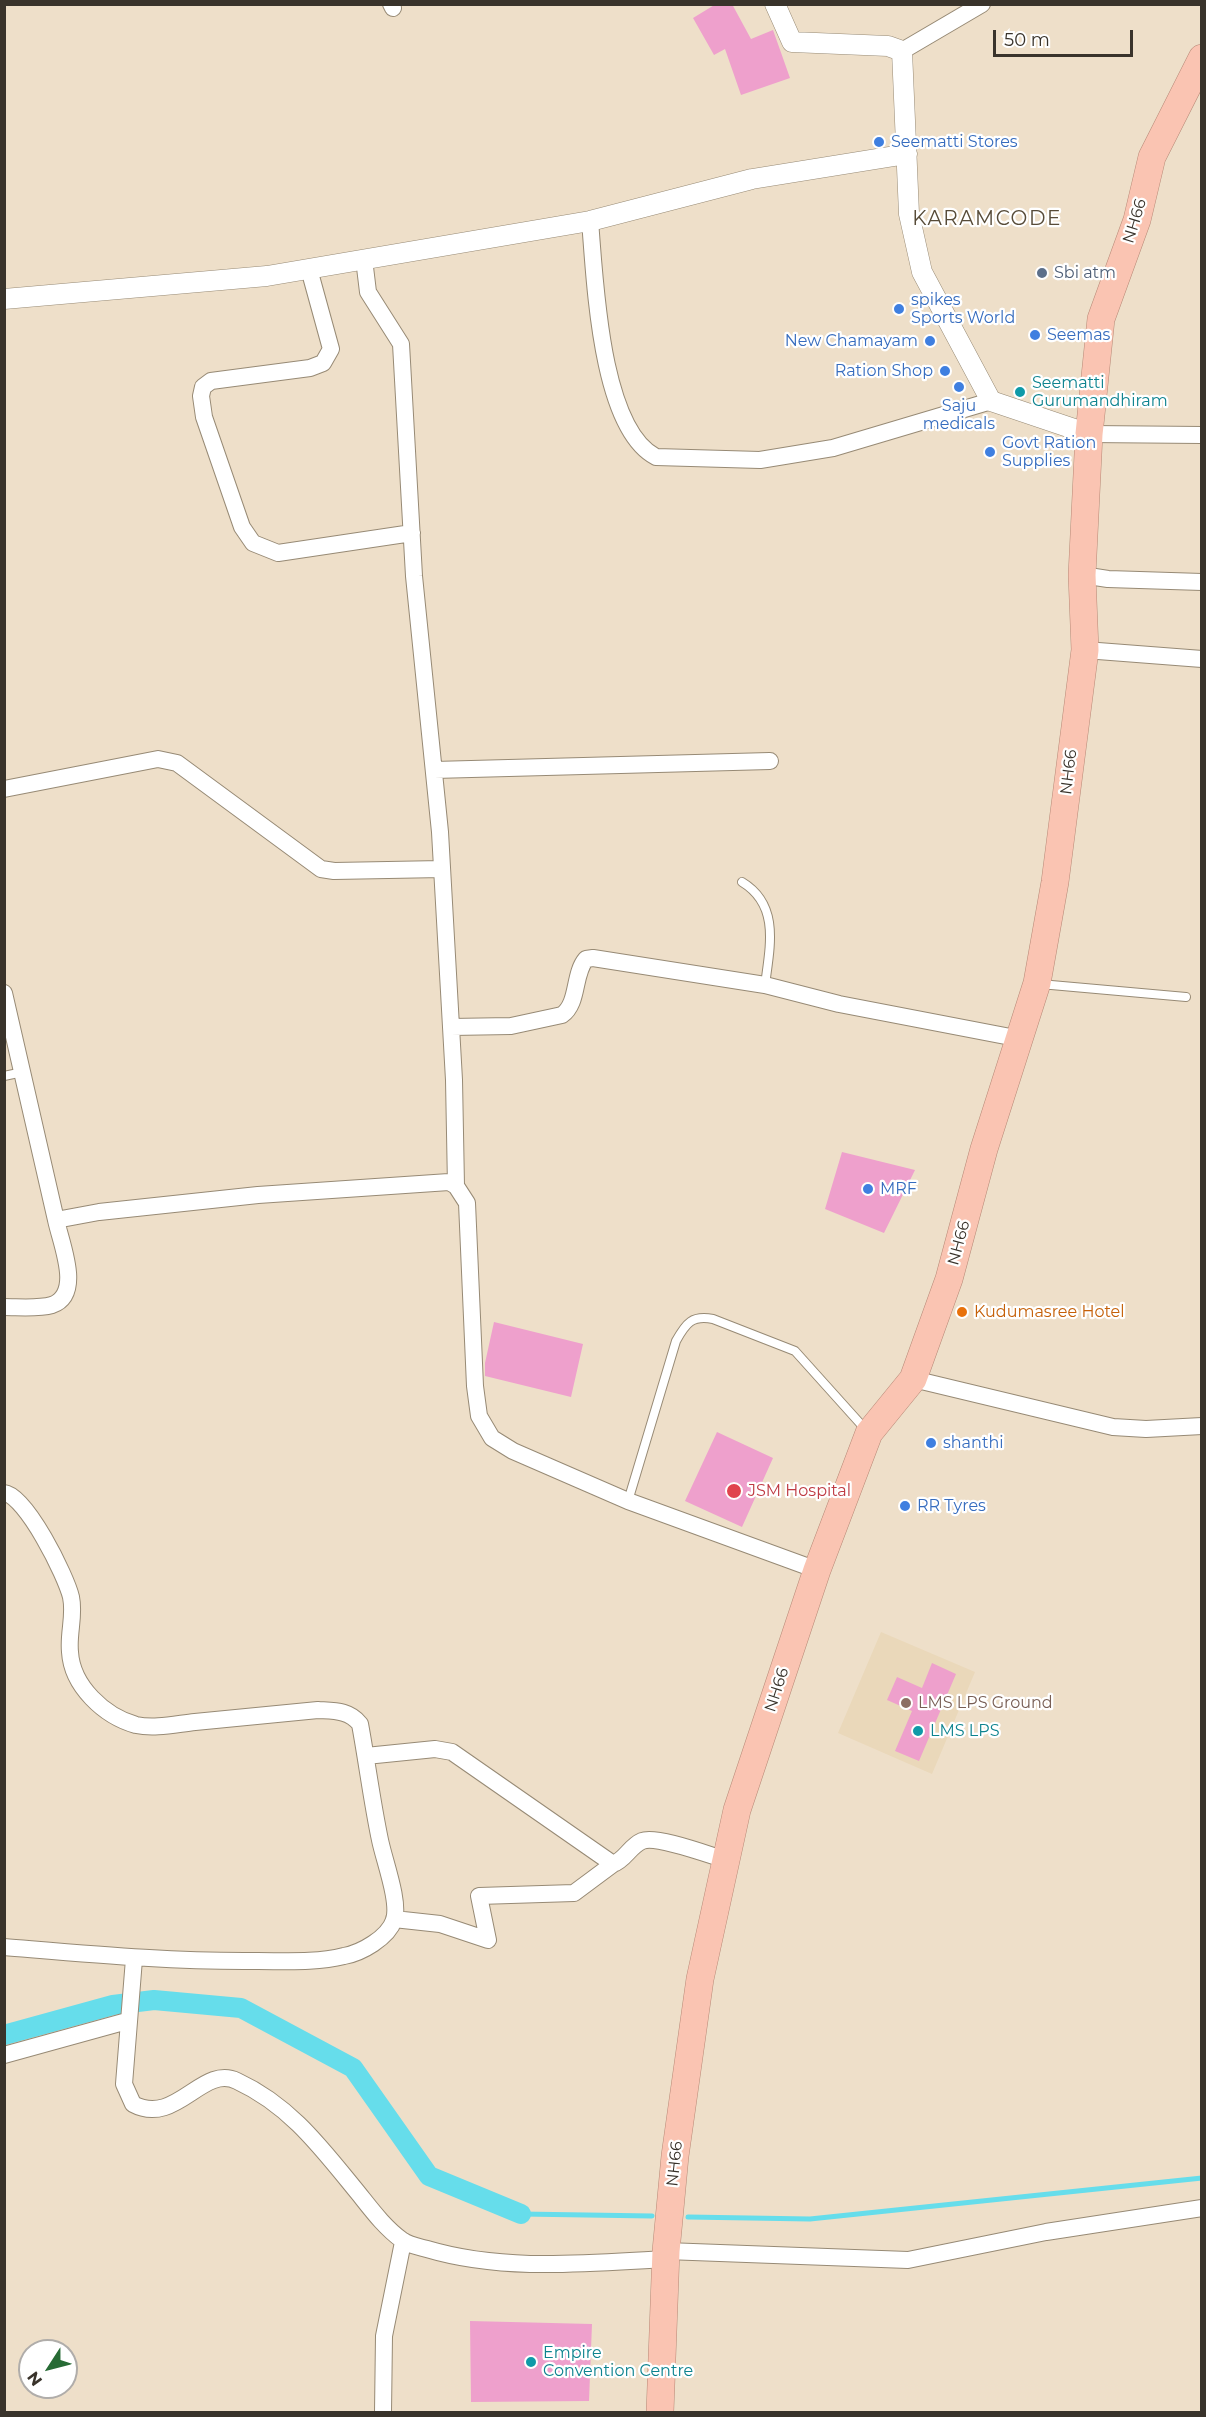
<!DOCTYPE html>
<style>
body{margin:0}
#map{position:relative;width:1206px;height:2417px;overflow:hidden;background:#eedfc9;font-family:Montserrat,sans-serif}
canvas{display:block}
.frame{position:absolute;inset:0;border:6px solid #39332b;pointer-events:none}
.north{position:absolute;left:18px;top:2339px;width:60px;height:60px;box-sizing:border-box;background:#fff;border:2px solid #b0adaa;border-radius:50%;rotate:234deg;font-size:16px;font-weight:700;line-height:24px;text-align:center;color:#39332b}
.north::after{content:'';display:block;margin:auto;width:21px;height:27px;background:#276b35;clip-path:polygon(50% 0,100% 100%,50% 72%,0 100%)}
.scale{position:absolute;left:993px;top:30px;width:140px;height:27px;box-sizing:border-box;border:3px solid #39332b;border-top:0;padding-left:8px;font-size:18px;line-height:21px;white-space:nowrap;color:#39332b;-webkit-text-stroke:4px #fff;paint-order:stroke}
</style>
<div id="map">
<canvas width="1206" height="2417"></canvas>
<div class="frame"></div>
<div class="north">N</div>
<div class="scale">50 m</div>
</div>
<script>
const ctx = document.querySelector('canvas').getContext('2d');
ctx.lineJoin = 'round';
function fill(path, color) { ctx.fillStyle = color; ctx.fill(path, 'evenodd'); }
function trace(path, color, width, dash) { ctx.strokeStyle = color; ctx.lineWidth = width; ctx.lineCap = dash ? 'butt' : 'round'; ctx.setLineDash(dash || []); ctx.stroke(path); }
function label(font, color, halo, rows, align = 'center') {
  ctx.font = font + ' Montserrat,sans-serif'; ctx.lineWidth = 4.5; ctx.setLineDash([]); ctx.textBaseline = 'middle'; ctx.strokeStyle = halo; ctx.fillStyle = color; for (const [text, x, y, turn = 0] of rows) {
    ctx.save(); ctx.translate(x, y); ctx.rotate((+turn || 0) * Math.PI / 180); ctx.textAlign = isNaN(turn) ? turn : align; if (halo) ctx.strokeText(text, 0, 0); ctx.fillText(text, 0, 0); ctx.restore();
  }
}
const built = new Path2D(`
 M881,1632L975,1672L932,1774L838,1733Z`);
const stream = new Path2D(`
 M521,2214L652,2216
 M688,2217L810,2219L1202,2178`);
const canal = new Path2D(`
 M4,2035L113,2005L154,2000L241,2008L353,2068L429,2176L521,2214`);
const building = new Path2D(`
 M716,4H732L751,39L773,30L790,78L741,95L725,49L714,55L693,18Z
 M842,1152L915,1170L884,1233L825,1209Z
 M494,1322L583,1344L571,1397L485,1376V1363Z
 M717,1432L773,1458L742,1527L685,1501Z
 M932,1663L956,1674L919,1761L895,1751L912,1711L887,1700L897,1677L922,1688Z
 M470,2321L592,2324L589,2401L471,2402Z`);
const service = new Path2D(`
 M742,882C780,905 770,946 765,985
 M1040,984L1186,997
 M4,1076L23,1072
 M628,1501L676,1341C686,1323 692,1315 713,1319L795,1351L866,1430`);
const minor = new Path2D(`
 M391,4L393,8
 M902,51L982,4
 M590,221C595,279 600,428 656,457L760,460L833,448L991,401
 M364,259L368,292L401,344L414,576L440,832L454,1080L456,1186
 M309,269L331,349L323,363L310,368L211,381L203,387L201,396L204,417L242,527L253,543L278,553L412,533
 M1089,434L1202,435
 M1082,575L1108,579L1202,582
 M1085,650L1202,659
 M434,770L770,761
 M4,789L158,759L177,763L321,869L334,871L442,869
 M4,993L56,1220
 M451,1027L511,1026L562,1015C579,1003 573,974 586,959L593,958L765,985L839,1004L1021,1039
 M4,1307C19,1307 38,1309 52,1305C83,1294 61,1244 56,1220L99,1212L258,1195L449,1182L456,1186L467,1203L475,1386L479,1416L492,1438L513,1451L628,1501L817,1570
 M913,1379L1113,1427L1146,1429L1202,1426
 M4,1493C26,1495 66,1576 71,1597C75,1616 68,1633 70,1652C72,1686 104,1716 136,1725C155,1729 176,1724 195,1722C236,1718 277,1714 318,1710C334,1711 349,1710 360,1724C367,1762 372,1802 380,1840C384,1860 400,1902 394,1920C388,1938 361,1953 344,1956C316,1963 287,1961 258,1961C173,1962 89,1954 4,1947
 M366,1756L435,1749L452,1752L613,1864C625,1860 630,1846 642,1841C656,1835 709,1855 726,1860
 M394,1919L440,1924L488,1940L479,1896L574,1893L613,1864
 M134,1959L124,2084L133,2104C176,2127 202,2064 237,2081C291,2106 322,2149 359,2194C371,2209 385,2228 402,2240C408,2245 420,2247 427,2249C504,2272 587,2263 666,2259
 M4,2055L127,2021
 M666,2251L908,2260L1046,2232L1202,2208
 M383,2412L384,2336L403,2242`);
const tertiary = new Path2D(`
 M775,4L792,42L888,46L902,51L909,214L922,272L991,401L1089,434
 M4,299L267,276L590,221L752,179L907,154`);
const trunk = new Path2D(`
 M660,2412L666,2251L675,2156L700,1979L737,1810L817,1570L869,1433L913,1379L949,1279L984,1149L1037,983L1055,882L1085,650L1082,575L1089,434L1101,319L1137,220L1152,157L1202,58`);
const markers = [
 [879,142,6,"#3f7fe0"],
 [1042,273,6,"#5c6f8a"],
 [899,309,6,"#3f7fe0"],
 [1035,335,6,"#3f7fe0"],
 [930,341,6,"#3f7fe0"],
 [945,371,6,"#3f7fe0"],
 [959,387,6,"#3f7fe0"],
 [1020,392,6,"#0f9aa8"],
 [990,452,6,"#3f7fe0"],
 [868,1189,6,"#3f7fe0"],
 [962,1312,6,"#e8710a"],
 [931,1443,6,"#3f7fe0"],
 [734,1491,8,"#e0444e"],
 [905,1506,6,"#3f7fe0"],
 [906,1703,6,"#8d6e63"],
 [918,1731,6,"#0f9aa8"],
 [531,2362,6,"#0f9aa8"]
];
const shopNames = [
 ["Seematti Stores",891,142],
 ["spikes",911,300],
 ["Sports World",911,318],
 ["Seemas",1047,335],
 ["New Chamayam",918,341,"right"],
 ["Ration Shop",933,371,"right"],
 ["Saju",959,406,"center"],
 ["medicals",959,424,"center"],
 ["Govt Ration",1002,443],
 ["Supplies",1002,461],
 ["MRF",880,1189],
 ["shanthi",943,1443],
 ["RR Tyres",917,1506]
];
const streetNames = [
 ["NH66",1135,221,-73],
 ["NH66",1069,772,-83],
 ["NH66",959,1243,-75],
 ["NH66",777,1690,-72],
 ["NH66",675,2164,-84]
];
const serviceNames = [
 ["Sbi atm",1054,273]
];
const cultureNames = [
 ["Seematti",1032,383],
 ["Gurumandhiram",1032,401],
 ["LMS LPS",930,1731],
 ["Empire",543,2353],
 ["Convention Centre",543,2371]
];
const foodNames = [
 ["Kudumasree Hotel",974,1312]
];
const healthNames = [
 ["JSM Hospital",748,1491]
];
const educationNames = [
 ["LMS LPS Ground",918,1703]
];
const quarterNames = [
 ["KARAMCODE",987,219]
];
fill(built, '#ead8ba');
trace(stream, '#66ddeb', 5);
trace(canal, '#66ddeb', 20);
fill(building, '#eea0cc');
trace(service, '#978a75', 10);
trace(minor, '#978a75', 18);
trace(tertiary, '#978a75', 21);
trace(trunk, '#b68876', 28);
trace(service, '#fff', 8);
trace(minor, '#fff', 16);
trace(tertiary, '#fff', 20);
trace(trunk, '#fac4b2', 27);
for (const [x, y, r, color] of markers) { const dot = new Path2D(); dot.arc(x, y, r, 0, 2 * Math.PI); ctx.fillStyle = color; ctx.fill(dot); trace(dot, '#fff', 2); }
label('16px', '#366cbe', '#fff', shopNames, 'left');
label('16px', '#39332b', '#fff', streetNames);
label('16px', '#4e5e75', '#fff', serviceNames, 'left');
label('16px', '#0d838f', '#fff', cultureNames, 'left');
label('16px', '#c56008', '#fff', foodNames, 'left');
label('16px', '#be3a42', '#fff', healthNames, 'left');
label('16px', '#785e54', '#fff', educationNames, 'left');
ctx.letterSpacing = '1.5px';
label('20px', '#574b38', '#fff', quarterNames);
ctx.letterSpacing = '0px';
</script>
